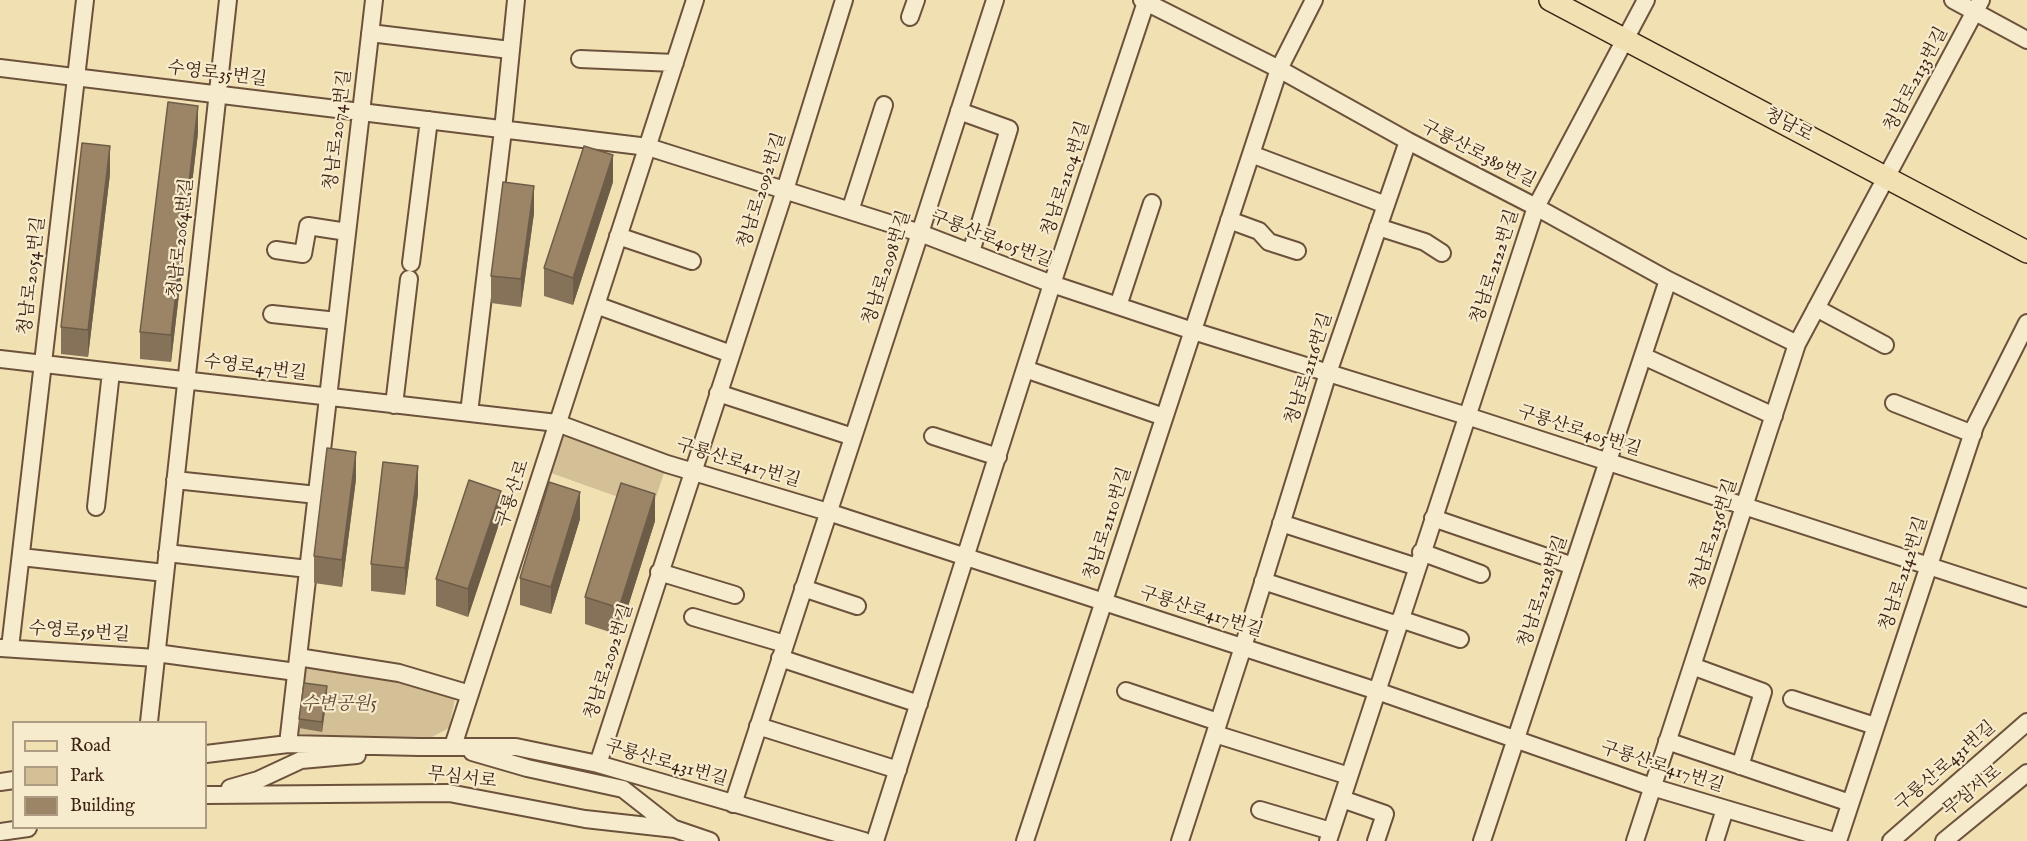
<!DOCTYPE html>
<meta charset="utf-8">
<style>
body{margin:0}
#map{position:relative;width:2027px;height:841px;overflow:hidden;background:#f1e0b2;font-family:"IM FELL English",serif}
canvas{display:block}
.legend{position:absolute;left:12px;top:721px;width:195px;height:108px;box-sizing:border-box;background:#f6ebcd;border:2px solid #ad9b83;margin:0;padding:8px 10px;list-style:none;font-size:18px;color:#3f2315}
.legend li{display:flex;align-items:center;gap:12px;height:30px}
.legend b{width:30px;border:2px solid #ad9b83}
</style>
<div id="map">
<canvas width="2027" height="841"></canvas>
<ul class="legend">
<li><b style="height:8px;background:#f1e0b2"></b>Road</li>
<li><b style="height:16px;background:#d3c097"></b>Park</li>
<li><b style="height:16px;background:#9c8567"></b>Building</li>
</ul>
</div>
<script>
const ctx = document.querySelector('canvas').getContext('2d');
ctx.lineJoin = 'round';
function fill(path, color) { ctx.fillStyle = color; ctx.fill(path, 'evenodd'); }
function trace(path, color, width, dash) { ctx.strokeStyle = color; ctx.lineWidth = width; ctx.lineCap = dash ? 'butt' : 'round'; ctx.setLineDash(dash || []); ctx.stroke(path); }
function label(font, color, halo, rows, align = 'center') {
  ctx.font = font + ' "IM FELL English","Noto Serif KR",serif'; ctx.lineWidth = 4.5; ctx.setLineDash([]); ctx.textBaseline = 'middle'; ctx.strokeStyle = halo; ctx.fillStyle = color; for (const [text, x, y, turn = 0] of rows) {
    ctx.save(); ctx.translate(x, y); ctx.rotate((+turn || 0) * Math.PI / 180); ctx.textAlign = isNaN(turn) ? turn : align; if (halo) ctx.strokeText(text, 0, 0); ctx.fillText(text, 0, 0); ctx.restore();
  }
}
const green = new Path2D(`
 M567,427L667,464L652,509L551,473Z
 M305,664L393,678L455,699L449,728L428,739L295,736Z`);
const minor = new Path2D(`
 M1142,0L1279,69L1408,141L1536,207L1668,280L1797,344
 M1953,0L2027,40
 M910,17L916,0
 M370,33L510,50
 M580,59L675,63
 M0,68L648,147L920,233L1052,284L1193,331L1467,416L2027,598
 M959,111L1009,129L971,252
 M1251,154L1386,205
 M850,211L884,105
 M1229,220L1259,231L1269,242L1297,251
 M1378,227L1425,242L1442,253
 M618,236L692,261
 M276,250L303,254L308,226L347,232
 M411,263L429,120
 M596,305L731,354
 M1118,306L1152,203
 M1816,308L1885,345
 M272,314L337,321
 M1643,356L1774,416
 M0,359L557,423L667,464L828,512L1377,691L1652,787L1834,841
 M1025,369L1164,417
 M718,393L853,437
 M1894,403L1973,434
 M394,405L409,279
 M469,413L503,130L516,0
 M933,436L998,457
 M175,480L317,495
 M96,507L111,372
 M1433,518L1573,566
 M1281,523L1417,567
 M1421,552L1481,574
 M167,553L308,569
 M21,557L165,573
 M659,572L735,595
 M1263,581L1398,625
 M803,588L857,606
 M693,617L785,644
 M1400,619L1460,639
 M1,648L156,658
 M10,648L85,0
 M156,653L296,672
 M298,657L399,673L470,694
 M780,658L919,704
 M1692,666L1763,692L1740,766
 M1126,691L1218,722
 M1792,699L1875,726
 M149,722L228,0
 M758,726L898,770
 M1215,734L1349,776
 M1667,741L1850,803
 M288,744L374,0
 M453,746L695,0
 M472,752L527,768L623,789L674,829
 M206,754L288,744L419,747H516L598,764L864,841
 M598,764L785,190L844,0
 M0,782L14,780
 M230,788L258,780L301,760L357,755
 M206,795L449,793L585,819L675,829L710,841
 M1342,799L1385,814L1376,841
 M733,804L920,233L995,0
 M1260,810L1331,831
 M0,832L28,828
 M875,841L1052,284L1146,2
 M1025,841L1279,69L1314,0
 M1180,841L1243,647L1328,373L1408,141
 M1328,841L1536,207L1646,0
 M1482,841L1668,280
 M1635,841L1797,344L1981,0
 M1715,841L1725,809
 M1838,841L1975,426L2027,323
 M1891,841L2027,722
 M1944,841L2027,773`);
const major = new Path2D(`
 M1550,0L2027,252`);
const wall = new Path2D(`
 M198,133L171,362L140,359V332Z
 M110,174L88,357L61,354V327Z
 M613,182L573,305L544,296V268Z
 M534,213L521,307L491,303V276Z
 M356,479L342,587L314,583V556Z
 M418,494L405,595L371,591V564Z
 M501,518L468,617L436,606V579Z
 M580,519L551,614L520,605V578Z
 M655,521L619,635L585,624V597Z
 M327,696L322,732L299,728V719Z`);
const shadedWall = new Path2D(`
 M198,106V133L171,362V335Z
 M110,146V174L88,357V330Z
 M613,155V182L573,305V278Z
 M534,186V213L521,307V279Z
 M356,452V479L342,587V560Z
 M418,466V494L405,595V568Z
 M501,491V518L468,617V589Z
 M580,492V519L551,614V587Z
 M655,494V521L619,635V608Z
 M327,686V696L322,732V722Z`);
const building = new Path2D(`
 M168,102L198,106L171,335L140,332Z
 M82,143L110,146L88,330L61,327Z
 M584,146L613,155L573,278L544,268Z
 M503,182L534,186L521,279L491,276Z
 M327,448L356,452L342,560L314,556Z
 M383,462L418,466L405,568L371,564Z
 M469,480L501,491L468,589L436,579Z
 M549,482L580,492L551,587L520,578Z
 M621,483L655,494L619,608L585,597Z
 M304,683L327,686L322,722L299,719Z`);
const streetNames = [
 ["수영로35번길",217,75,7],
 ["청남로2133번길",1917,80,-62],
 ["청남로",1788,126,28],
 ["청남로2074번길",339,130,-83],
 ["구룡산로389번길",1478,155,27],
 ["청남로2104번길",1067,179,-72],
 ["청남로2092번길",763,191,-72],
 ["청남로2064번길",182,238,-84],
 ["구룡산로405번길",991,240,21],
 ["청남로2122번길",1496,267,-72],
 ["청남로2098번길",888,268,-72],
 ["청남로2054번길",33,276,-83],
 ["수영로47번길",255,369,7],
 ["청남로2116번길",1310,369,-72],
 ["구룡산로405번길",1579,432,18],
 ["구룡산로417번길",738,464,17],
 ["구룡산로",514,494,-72],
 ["청남로2110번길",1109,524,-72],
 ["청남로2136번길",1715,535,-72],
 ["청남로2142번길",1905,574,-72],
 ["청남로2128번길",1544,592,-71],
 ["구룡산로417번길",1201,613,18],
 ["수영로59번길",79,633,4],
 ["청남로2092번길",610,662,-72],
 ["구룡산로431번길",666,764,16],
 ["구룡산로431번길",1946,767,-41],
 ["구룡산로417번길",1662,768,18],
 ["무심서로",462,779,7],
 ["무심서로",1973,792,-39]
];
const parkNames = [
 ["수변공원5",339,705]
];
fill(green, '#d3c097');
trace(minor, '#6c523c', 20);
trace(major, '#3f2315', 24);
trace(minor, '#f6ebcd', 16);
trace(major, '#f1e0b2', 21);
fill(wall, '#867259');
fill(shadedWall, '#6d5d48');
fill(building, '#9c8567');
trace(building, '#6d5d48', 1.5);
label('18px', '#3f2315', '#f6ebcd', streetNames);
label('italic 18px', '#644a36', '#f6ebcd', parkNames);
</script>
